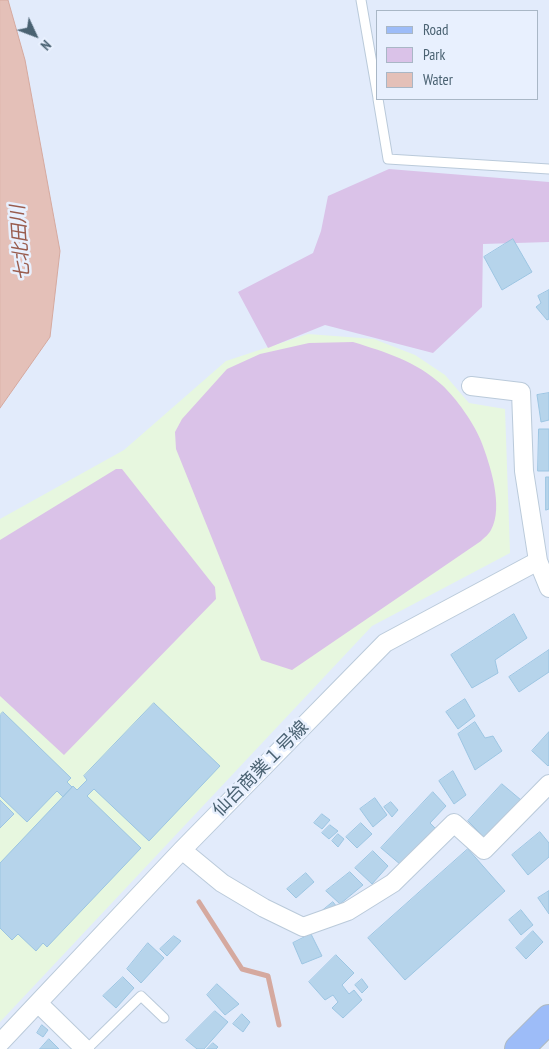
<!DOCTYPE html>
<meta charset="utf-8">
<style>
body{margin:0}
#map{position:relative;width:549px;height:1049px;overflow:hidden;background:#e2ebfb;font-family:"PT Sans Narrow",sans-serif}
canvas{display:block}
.legend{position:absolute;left:376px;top:10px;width:162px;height:90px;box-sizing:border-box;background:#e8f0fe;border:1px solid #a9b7c6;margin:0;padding:6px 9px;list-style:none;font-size:15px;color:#4a6272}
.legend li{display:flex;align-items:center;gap:10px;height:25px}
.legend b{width:25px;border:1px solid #a9b7c6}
.north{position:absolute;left:10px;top:10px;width:50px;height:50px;-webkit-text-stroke:4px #e8f0fe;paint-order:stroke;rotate:133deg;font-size:14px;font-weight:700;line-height:20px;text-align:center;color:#4a6272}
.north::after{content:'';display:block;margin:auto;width:18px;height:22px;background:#4a6272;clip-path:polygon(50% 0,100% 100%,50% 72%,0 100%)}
</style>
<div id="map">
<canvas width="549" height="1049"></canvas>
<ul class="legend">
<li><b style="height:6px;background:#9dbcf8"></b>Road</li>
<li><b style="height:14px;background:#dac2e8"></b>Park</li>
<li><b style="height:14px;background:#e4c0b8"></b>Water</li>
</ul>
<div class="north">N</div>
</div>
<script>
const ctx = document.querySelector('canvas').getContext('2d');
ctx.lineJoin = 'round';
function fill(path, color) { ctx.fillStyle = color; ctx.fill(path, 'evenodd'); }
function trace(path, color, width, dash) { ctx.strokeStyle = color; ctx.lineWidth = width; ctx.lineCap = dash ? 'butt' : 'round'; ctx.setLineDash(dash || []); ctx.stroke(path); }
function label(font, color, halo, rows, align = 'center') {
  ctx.font = font + ' "PT Sans Narrow","Noto Sans JP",sans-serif'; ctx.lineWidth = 5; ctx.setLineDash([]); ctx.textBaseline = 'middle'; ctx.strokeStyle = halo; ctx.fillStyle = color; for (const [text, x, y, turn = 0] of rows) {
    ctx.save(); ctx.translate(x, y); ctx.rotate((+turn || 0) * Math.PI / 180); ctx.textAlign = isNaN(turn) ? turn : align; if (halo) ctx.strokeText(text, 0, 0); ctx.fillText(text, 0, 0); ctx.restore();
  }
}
const education = new Path2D(`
 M308,334L374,339L415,355L445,375L469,403L505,409L510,553L372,626L0,1022V519L124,450L226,361Z`);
const green = new Path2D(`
 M389,169L549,182V242L483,244L482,307L433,353L325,325L268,348L238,292L313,253L321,231L328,196Z
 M353,342C385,352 416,361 442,385C456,398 474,423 481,441C490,464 504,507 491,530C489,534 484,538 481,541L292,670L261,660L176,449L175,432L182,419L227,369L260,354L309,343Z
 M116,469H122L215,587L216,599L64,755L0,696V540Z`);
const water = new Path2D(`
 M0,0H8L25,60L60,251L50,337L0,408Z`);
const stream = new Path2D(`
 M199,902L242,969L268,976L279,1025`);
const building = new Path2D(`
 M513,239L532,272L502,290L484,257Z
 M549,290V319L547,320L536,307L541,303L538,296Z
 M549,393V420L541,422L537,395Z
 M539,429H549V471H538Z
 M546,477H549V509L546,510Z
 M514,614L527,638L495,660L498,673L472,688L451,655Z
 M549,650V672L519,692L509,677Z
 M465,699L475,716L458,729L446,712Z
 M154,703L220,766L149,841L94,789L87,796L141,848L47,947L43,943L36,951L18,934L12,940L0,928V863L73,786L77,790L87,780L84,776Z
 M3,712L71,778L67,782L72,787L63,797L57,791L27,822L0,796V715Z
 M475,722L485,738L493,736L502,751L475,770L458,734Z
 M549,732V765L548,766L532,751Z
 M453,771L466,795L454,804L439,781Z
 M502,784L521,800L485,838L468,821Z
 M433,792L446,806L430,823L437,830L401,865L381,848Z
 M375,798L387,815L373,827L360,809Z
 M0,800L14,814L0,828Z
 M391,802L398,810L392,817L384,807Z
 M322,814L330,820L322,829L314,823Z
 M361,823L372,834L357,848L346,837Z
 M330,825L338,831L329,839L322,833Z
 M540,832L549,843V857L528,875L512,855Z
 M338,834L344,839L338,847L332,841Z
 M468,849L505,891L405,980L368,938Z
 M373,851L388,866L372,884L355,868Z
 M350,872L363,885L340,904L326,891Z
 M306,873L314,882L296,898L287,889Z
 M549,891V914L538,898Z
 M333,902L337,907L326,915L322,911Z
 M521,910L533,925L521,935L509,920Z
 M533,931L543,942L526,959L516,948Z
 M311,934L322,956L302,964L293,943Z
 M174,936L181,941L167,956L160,949Z
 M148,943L164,958L141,983L127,969Z
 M336,955L354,973L342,985L349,994L354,990L362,1000L343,1018L332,1008L338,1002L333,995L325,1000L309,982Z
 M123,977L134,988L116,1008L103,996Z
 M362,979L368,987L362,993L355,985Z
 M217,984L239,1004L225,1015L207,995Z
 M215,1011L228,1022L204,1049H197L186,1040Z
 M242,1014L250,1022L243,1032L233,1024Z
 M42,1025L48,1030L43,1037L37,1033Z
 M49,1039L59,1049H40Z
 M213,1043L218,1047L216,1049H207Z`);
const service = new Path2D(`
 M361,0L378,98
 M378,99L388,159L549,169
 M87,1049L141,996L164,1018`);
const minor = new Path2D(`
 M471,386L521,392L524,471L538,561
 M182,850L222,883L264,908L303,927L348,911L393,883L454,823L484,850L549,784
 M39,1004L85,1049
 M0,1043L182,850L385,643L538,561L549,588`);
const primary = new Path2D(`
 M519,1049L549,1019`);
const streetNames = [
 ["仙台商業１号線",261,769,-45]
];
const waterNames = [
 ["七北田川",21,243,-94]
];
fill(education, '#e7f7df');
fill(green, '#dac2e8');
fill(water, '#e4c0b8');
trace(water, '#d5a99f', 1);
trace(stream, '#d5a99f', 5);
fill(building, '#b6d4eb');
trace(building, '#9cc5e2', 1);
trace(service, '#bacada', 11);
trace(minor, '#bacada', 20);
trace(primary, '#afbac1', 30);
trace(service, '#fff', 9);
trace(minor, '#fff', 18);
trace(primary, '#9dbcf8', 28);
label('18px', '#4a6272', '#e8f0fe', streetNames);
label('italic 19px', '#995c4e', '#e8f0fe', waterNames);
</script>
